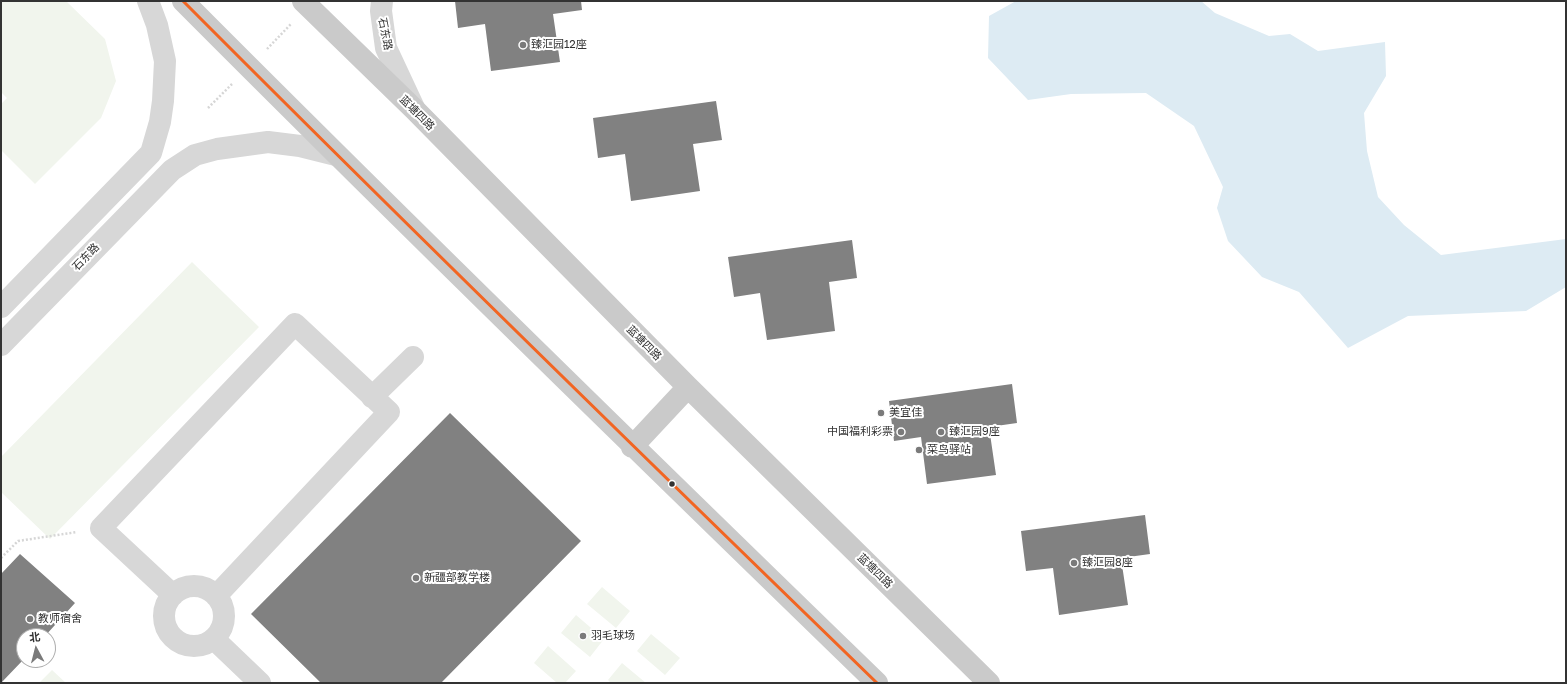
<!DOCTYPE html>
<meta charset="utf-8">
<style>
body{margin:0}
#map{position:relative;width:1567px;height:684px;overflow:hidden;background:#fff;font-family:"Golos Text","Noto Sans SC",sans-serif}
canvas{display:block}
.frame{position:absolute;inset:0;border:2px solid #333;pointer-events:none}
.north{position:absolute;left:16px;top:628px;width:40px;height:40px;box-sizing:border-box;background:#fff;border:1px solid #adadad;border-radius:50%;rotate:353deg;font-size:11px;font-weight:700;line-height:16px;text-align:center;color:#333}
.north::after{content:'';display:block;margin:auto;width:14px;height:18px;background:#7a7a7a;clip-path:polygon(50% 0,100% 100%,50% 72%,0 100%)}
</style>
<div id="map">
<canvas width="1567" height="684"></canvas>
<div class="frame"></div>
<div class="north">北</div>
</div>
<script>
const ctx = document.querySelector('canvas').getContext('2d');
ctx.lineJoin = 'round';
function fill(path, color) { ctx.fillStyle = color; ctx.fill(path, 'evenodd'); }
function trace(path, color, width, dash) { ctx.strokeStyle = color; ctx.lineWidth = width; ctx.lineCap = dash ? 'butt' : 'round'; ctx.setLineDash(dash || []); ctx.stroke(path); }
function label(font, color, halo, rows, align = 'center') {
  ctx.font = font + ' "Golos Text","Noto Sans SC",sans-serif'; ctx.lineWidth = 4; ctx.setLineDash([]); ctx.textBaseline = 'middle'; ctx.strokeStyle = halo; ctx.fillStyle = color; for (const [text, x, y, turn = 0] of rows) {
    ctx.save(); ctx.translate(x, y); ctx.rotate((+turn || 0) * Math.PI / 180); ctx.textAlign = isNaN(turn) ? turn : align; if (halo) ctx.strokeText(text, 0, 0); ctx.fillText(text, 0, 0); ctx.restore();
  }
}
const green = new Path2D(`
 M1,1H66L105,39L116,81L101,118L35,184L1,150V104L7,98L1,92Z
 M192,262L259,327L50,539L1,492V457Z
 M602,587L630,611L616,628L587,604Z
 M576,615L604,639L590,657L561,633Z
 M651,634L680,658L665,675L637,651Z
 M548,646L576,671L565,683H557L534,663Z
 M622,663L646,683H611L608,680Z
 M52,670L66,683H39Z`);
const water = new Path2D(`
 M1016,1H1201L1215,13L1269,36L1290,34L1318,51L1385,42L1386,76L1364,113L1367,151L1378,197L1404,225L1441,255L1566,239V287L1526,311L1408,316L1348,348L1299,292L1262,277L1228,241L1217,208L1223,187L1194,126L1146,93L1071,94L1028,100L988,58L989,16Z`);
const building = new Path2D(`
 M455,1H581L582,10L553,14L560,62L491,71L485,24L458,28Z
 M716,101L722,140L693,144L700,191L631,201L625,154L598,158L593,118Z
 M852,240L857,278L829,282L835,331L767,340L760,293L734,297L728,257Z
 M1012,384L1017,423L989,427L996,475L927,484L921,437L894,441L889,401Z
 M450,413L581,541L441,683H321L251,614Z
 M1145,515L1150,554L1121,558L1128,605L1059,615L1053,568L1026,571L1021,531Z
 M20,554L75,603L45,636H24V659L1,683V574Z`);
const path = new Path2D(`
 M267,49L291,24
 M208,108L232,84
 M1,558L18,541L77,532`);
const minor = new Path2D(`
 M382,1L381,11L386,48L414,108
 M1,307L151,153L160,122L163,101L165,61L157,25L148,1
 M1,345L172,170L195,155L217,149L268,142L300,146L336,155
 M372,397L413,357
 M164 616a30 30 0 1 1 60 0a30 30 0 1 1-60 0Z
 M173,595L101,528L295,324L389,412L216,596
 M214,639L260,683`);
const major = new Path2D(`
 M183,1C412,231 644,457 877,683
 M303,1L414,109L688,387L989,683
 M632,447L688,387`);
const bus1 = new Path2D(`
 M183,1C412,231 644,457 877,683`);
const markers = [
 [523,45,4,"#7a7a7a"],
 [881,413,4,"#7a7a7a"],
 [901,432,4,"#7a7a7a"],
 [941,432,4,"#7a7a7a"],
 [919,450,4,"#7a7a7a"],
 [672,484,3.5,"#333"],
 [1074,563,4,"#7a7a7a"],
 [416,578,4,"#7a7a7a"],
 [30,619,4,"#7a7a7a"],
 [583,636,4,"#7a7a7a"]
];
const streetNames = [
 ["石东路",385,34,79],
 ["蓝塘四路",417,113,45],
 ["石东路",86,257,-46],
 ["蓝塘四路",644,343,45],
 ["蓝塘四路",875,571,44]
];
const poiNames = [
 ["臻汇园12座",531,45],
 ["美宜佳",889,413],
 ["中国福利彩票",893,432,"right"],
 ["臻汇园9座",949,432],
 ["菜鸟驿站",927,450],
 ["臻汇园8座",1082,563],
 ["新疆部教学楼",424,578],
 ["教师宿舍",38,619],
 ["羽毛球场",591,636]
];
fill(green, '#f1f5ed');
fill(water, '#ddebf3');
fill(building, '#818181');
trace(path, '#d6d6d6', 2.5, [2, 2]);
trace(minor, '#d7d7d7', 22);
trace(major, '#cacaca', 22);
trace(bus1, '#f26522', 3);
for (const [x, y, r, color] of markers) { const dot = new Path2D(); dot.arc(x, y, r, 0, 2 * Math.PI); ctx.fillStyle = color; ctx.fill(dot); trace(dot, '#fff', 1.5); }
label('11px', '#333', '#fff', streetNames);
label('11px', '#333', '#fff', poiNames, 'left');
</script>
